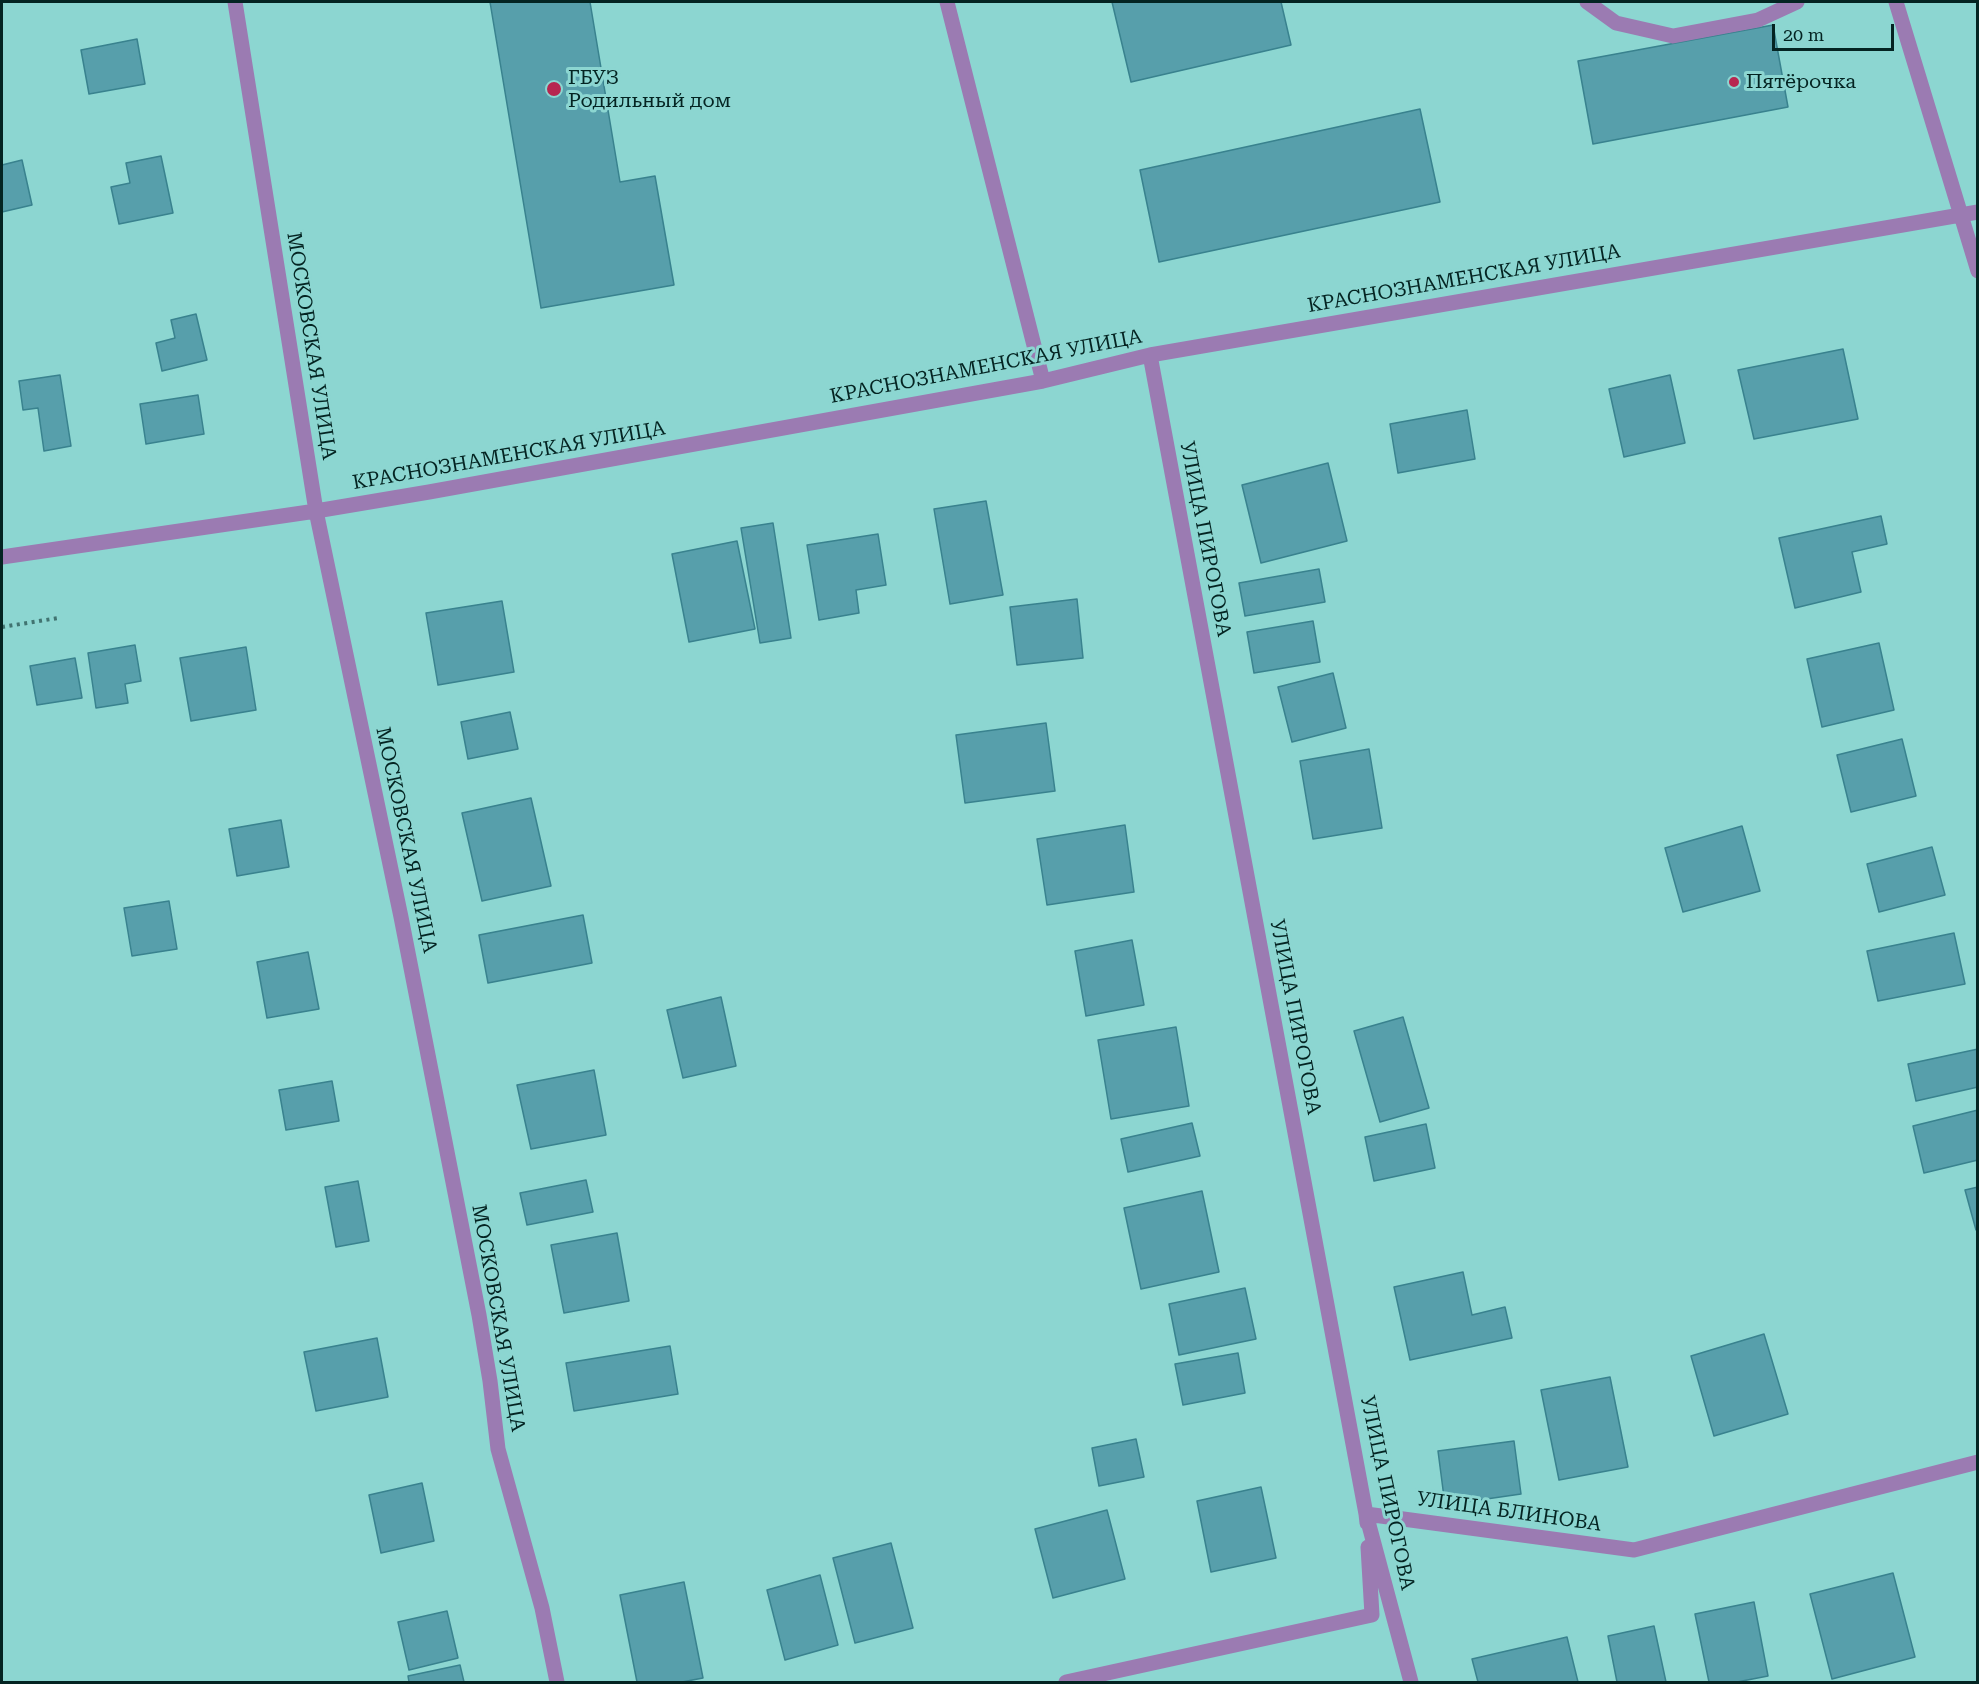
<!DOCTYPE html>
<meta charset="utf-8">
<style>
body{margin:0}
#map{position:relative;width:1979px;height:1684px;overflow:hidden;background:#8cd6d1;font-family:"Roboto Serif",serif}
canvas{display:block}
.frame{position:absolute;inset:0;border:3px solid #042422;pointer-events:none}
.scale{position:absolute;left:1772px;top:24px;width:122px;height:27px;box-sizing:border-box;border:3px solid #042422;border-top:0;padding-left:8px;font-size:18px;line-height:21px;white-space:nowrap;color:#042422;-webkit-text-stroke:4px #8cd6d1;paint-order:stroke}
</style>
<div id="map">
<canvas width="1979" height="1684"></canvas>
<div class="frame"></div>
<div class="scale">20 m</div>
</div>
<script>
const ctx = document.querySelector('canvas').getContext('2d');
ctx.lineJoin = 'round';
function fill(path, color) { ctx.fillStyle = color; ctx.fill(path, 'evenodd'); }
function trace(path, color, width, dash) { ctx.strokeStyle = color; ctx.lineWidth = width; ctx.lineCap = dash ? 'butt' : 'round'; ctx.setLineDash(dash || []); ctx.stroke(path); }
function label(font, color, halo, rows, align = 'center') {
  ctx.font = font + ' "Roboto Serif",serif'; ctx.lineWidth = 6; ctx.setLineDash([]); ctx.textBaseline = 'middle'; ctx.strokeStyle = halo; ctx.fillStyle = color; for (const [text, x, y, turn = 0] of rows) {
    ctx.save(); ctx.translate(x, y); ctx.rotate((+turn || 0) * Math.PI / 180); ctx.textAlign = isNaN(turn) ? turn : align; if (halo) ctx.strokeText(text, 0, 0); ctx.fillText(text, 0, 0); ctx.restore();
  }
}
const building = new Path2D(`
 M490,2H590L620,182L655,176L674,285L541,308Z
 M1112,2H1281L1291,45L1131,82Z
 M1773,25L1788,107L1593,144L1578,61Z
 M137,39L145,84L89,94L81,50Z
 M1420,109L1440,202L1159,262L1140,170Z
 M161,156L173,213L119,224L111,187L130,183L126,163Z
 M22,160L32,205L2,212V165Z
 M196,314L207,360L162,371L156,343L175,338L171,320Z
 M1843,349L1858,419L1754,439L1738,370Z
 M60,375L71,446L44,451L38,408L23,410L19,381Z
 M1670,375L1685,443L1624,457L1609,389Z
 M198,395L204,434L146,444L140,404Z
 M1467,410L1475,459L1398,473L1390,424Z
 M1328,463L1347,541L1261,563L1242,485Z
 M986,501L1003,595L950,604L934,509Z
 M1881,516L1887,544L1852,552L1861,592L1795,608L1779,538Z
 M773,523L791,638L760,643L741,528Z
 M878,534L886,585L856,590L859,613L819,620L807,545Z
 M737,541L755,629L689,642L672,554Z
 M1319,569L1325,602L1245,616L1239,583Z
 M1077,599L1083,658L1017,665L1010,607Z
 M502,601L514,672L438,685L426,613Z
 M1313,621L1320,662L1254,673L1247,632Z
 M1879,643L1894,710L1822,727L1807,659Z
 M135,645L141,681L125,684L128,703L96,708L88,653Z
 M246,647L256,710L191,721L180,658Z
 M75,658L82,698L37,705L30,666Z
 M1333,673L1346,728L1292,742L1278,687Z
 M510,712L518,749L468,759L461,722Z
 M1046,723L1055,791L965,803L956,735Z
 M1902,739L1916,796L1851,812L1837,755Z
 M1369,749L1382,828L1313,839L1300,761Z
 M531,798L551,886L482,901L462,813Z
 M281,820L289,867L237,876L229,829Z
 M1125,825L1134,892L1047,905L1037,839Z
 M1742,826L1760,891L1683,912L1665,848Z
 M1932,847L1945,895L1879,912L1867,864Z
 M169,901L177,949L132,956L124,908Z
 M583,915L592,963L488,983L479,935Z
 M1954,933L1965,984L1878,1001L1867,951Z
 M1132,940L1144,1005L1086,1016L1075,951Z
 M308,952L319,1009L267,1018L257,962Z
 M721,997L736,1066L683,1078L667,1010Z
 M1403,1017L1429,1108L1380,1122L1354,1031Z
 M1176,1027L1189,1106L1111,1119L1098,1040Z
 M1978,1049V1087L1916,1101L1908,1064Z
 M594,1070L606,1135L531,1149L517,1085Z
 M332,1081L339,1121L286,1130L279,1090Z
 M1978,1110V1160L1924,1173L1913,1126Z
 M1192,1123L1200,1156L1128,1172L1121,1139Z
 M1426,1124L1435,1168L1374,1181L1365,1137Z
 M586,1180L593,1212L527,1225L520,1193Z
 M358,1181L369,1241L336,1247L325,1187Z
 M1978,1187V1229L1976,1230L1965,1190Z
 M1202,1191L1219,1272L1141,1289L1124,1208Z
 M617,1233L629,1301L564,1313L551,1245Z
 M1463,1272L1472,1315L1505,1307L1512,1338L1410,1360L1394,1287Z
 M1245,1288L1256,1339L1179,1355L1169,1304Z
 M1764,1334L1788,1414L1714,1436L1691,1356Z
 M377,1338L388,1397L316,1411L304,1352Z
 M670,1346L678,1394L574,1411L566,1363Z
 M1238,1353L1245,1393L1183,1405L1175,1364Z
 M1610,1377L1628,1467L1559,1480L1541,1390Z
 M1136,1439L1144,1477L1099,1486L1092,1448Z
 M1514,1441L1521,1494L1445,1505L1438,1451Z
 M422,1483L434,1541L381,1553L369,1495Z
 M1261,1487L1276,1558L1211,1572L1197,1501Z
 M1107,1510L1125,1579L1053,1598L1035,1529Z
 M891,1543L913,1628L855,1643L833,1558Z
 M1893,1573L1915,1657L1832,1679L1810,1594Z
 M820,1575L838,1645L785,1660L767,1590Z
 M684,1582L703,1678L682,1682H637L620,1595Z
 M1754,1602L1768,1676L1737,1682H1709L1695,1614Z
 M447,1611L458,1658L409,1670L398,1622Z
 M1654,1626L1666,1682H1617L1608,1636Z
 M1567,1637L1578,1682H1478L1472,1659Z
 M460,1665L464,1682H409L408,1676Z`);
const path = new Path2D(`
 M2,627L58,618`);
const minor = new Path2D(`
 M235,2L316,511L401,917L479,1315L490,1381L498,1449L542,1608L557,1682
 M947,2L1043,381
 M1587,2L1616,23L1673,36L1758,20L1797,2
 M1896,2L1978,271
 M1150,355L1366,1514L1411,1682
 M2,557L316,511L429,492L1043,381L1150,355L1978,212
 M1367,1523L1366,1514L1634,1550L1978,1462
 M1066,1682L1372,1615L1368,1547`);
const markers = [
 [1734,82,6,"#b72650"],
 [554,89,8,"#b72650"]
];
const poiNames = [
 ["ГБУЗ",568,78],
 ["Родильный дом",568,101],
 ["Пятёрочка",1746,82]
];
const streetNames = [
 ["КРАСНОЗНАМЕНСКАЯ УЛИЦА",1464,279,-10],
 ["МОСКОВСКАЯ УЛИЦА",311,346,81],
 ["КРАСНОЗНАМЕНСКАЯ УЛИЦА",986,367,-11],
 ["КРАСНОЗНАМЕНСКАЯ УЛИЦА",509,456,-10],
 ["УЛИЦА ПИРОГОВА",1205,539,79],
 ["МОСКОВСКАЯ УЛИЦА",406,840,78],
 ["УЛИЦА ПИРОГОВА",1295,1017,79],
 ["МОСКОВСКАЯ УЛИЦА",498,1318,80],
 ["УЛИЦА ПИРОГОВА",1387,1493,78],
 ["УЛИЦА БЛИНОВА",1509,1512,8]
];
fill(building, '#579fab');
trace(building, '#39828e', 1.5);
trace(path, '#417471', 4, [3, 4.5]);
trace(minor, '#9b7bb2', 15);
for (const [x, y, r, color] of markers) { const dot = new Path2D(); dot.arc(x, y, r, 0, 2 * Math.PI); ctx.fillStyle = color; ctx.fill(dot); trace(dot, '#8cd6d1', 2); }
label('20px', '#042422', '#8cd6d1', poiNames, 'left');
label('20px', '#042422', '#8cd6d1', streetNames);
</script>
